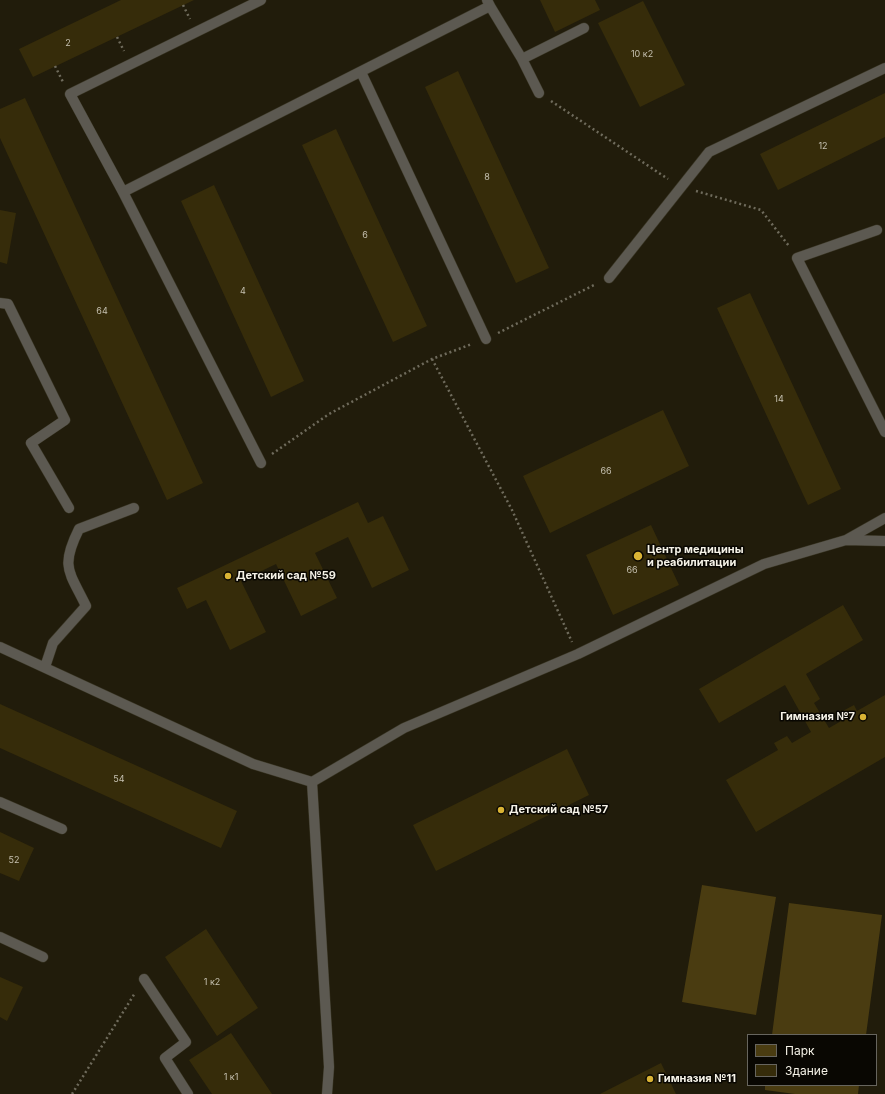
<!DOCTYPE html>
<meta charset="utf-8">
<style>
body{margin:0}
#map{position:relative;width:885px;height:1094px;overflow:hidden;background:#211c0b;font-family:Inter,sans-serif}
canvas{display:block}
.legend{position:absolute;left:747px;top:1034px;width:130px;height:52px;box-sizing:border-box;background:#090702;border:1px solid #67655e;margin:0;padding:5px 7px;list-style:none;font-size:12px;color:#f5f2e7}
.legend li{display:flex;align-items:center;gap:8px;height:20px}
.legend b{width:20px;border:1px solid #67655e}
</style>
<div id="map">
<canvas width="885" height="1094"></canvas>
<ul class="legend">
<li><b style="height:11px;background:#4a3c11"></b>Парк</li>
<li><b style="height:11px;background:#362c0a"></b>Здание</li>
</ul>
</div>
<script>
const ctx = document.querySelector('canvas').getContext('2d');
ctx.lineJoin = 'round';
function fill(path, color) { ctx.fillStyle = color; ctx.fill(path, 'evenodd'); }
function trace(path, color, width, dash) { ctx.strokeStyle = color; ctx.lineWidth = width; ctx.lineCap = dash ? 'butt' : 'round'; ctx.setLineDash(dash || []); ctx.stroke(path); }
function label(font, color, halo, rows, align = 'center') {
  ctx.font = font + ' Inter,sans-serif'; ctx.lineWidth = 3; ctx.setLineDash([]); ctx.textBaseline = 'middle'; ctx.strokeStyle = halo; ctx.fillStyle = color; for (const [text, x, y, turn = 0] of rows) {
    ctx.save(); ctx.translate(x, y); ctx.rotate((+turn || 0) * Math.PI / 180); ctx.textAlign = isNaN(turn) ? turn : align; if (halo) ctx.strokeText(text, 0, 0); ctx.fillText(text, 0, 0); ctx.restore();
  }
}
const green = new Path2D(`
 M702,885L776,897L756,1015L682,1002Z
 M789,903L882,915L866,1035H772Z
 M765,1085H859L858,1094H795L765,1090Z`);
const building = new Path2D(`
 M121,0H194L33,77L19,49Z
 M540,0H595L600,10L555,32Z
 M643,1L685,85L640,107L598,23Z
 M458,71L549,268L516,283L425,87Z
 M885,93V137L778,190L760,154Z
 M25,98L203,483L167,500L0,138V109Z
 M336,129L427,326L393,342L302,145Z
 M214,185L304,381L271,397L181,201Z
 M0,210L16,213L7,264L0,262Z
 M750,293L841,489L808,505L717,308Z
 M663,410L689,466L550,533L523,476Z
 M358,502L368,523L383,516L409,570L372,588L348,537L315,553L337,598L301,616L276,564L241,581L266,632L230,650L206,600L187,609L177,588Z
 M651,525L679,585L613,615L586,555Z
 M843,605L863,640L806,674L820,699L814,703L829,728L843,720L839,713L854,705L857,711L885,695V757L756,832L726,780L778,750L774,743L787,736L792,743L811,732L785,685L719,723L699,689Z
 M0,704L237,811L221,848L0,748Z
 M567,749L589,795L436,871L413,825Z
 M0,832L34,848L19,881L0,873Z
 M206,929L258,1008L217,1036L165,957Z
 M0,977L23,987L7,1021L0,1017Z
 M231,1033L272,1094H212L189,1060Z
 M661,1063L676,1094H600Z`);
const path = new Path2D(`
 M183,5L190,19
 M117,37L124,51
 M55,66L63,82
 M551,101L668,179
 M696,191L761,210L789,246
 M498,333L596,284
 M432,359L512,510L572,642
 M272,454L329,414L432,359L472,344
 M72,1094L135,993`);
const lane = new Path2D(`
 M261,0L70,94L123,192L490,6L487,0
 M490,6L522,59L539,93
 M522,59L584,28
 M361,72L486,339
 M123,192L261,463
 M877,230L797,258L885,432
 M609,278L709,152L885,68
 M0,303L8,304L65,420L31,443L69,508
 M846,540L885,518
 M0,647L253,764L312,782L404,728L578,654L764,564L846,540L885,541
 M45,667L53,643L86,606C69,571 60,567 79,529L134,508
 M312,782L329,1067L327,1094
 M0,802L62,829
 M0,937L43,957
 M144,979L186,1042L165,1058L188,1094`);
const markers = [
 [638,556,5,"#d9b334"],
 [228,576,4,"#d9b334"],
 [863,717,4,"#d9b334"],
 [501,810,4,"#d9b334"],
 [650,1079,4,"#d9b334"]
];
const numberNames = [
 ["2",68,43],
 ["10 к2",642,54],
 ["12",823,146],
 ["8",487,177],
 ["6",365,235],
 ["4",243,291],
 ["64",102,311],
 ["14",779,399],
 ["66",606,471],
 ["66",632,570],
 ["54",119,779],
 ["52",14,860],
 ["1 к2",212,982],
 ["1 к1",231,1077]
];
const poiNames = [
 ["Центр медицины",647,550],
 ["и реабилитации",647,563],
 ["Детский сад №59",236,576],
 ["Гимназия №7",855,717,"right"],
 ["Детский сад №57",509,810],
 ["Гимназия №11",658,1079]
];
fill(green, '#4a3c11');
fill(building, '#362c0a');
trace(lane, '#3a3625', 11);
trace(path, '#6f6b5c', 2.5, [2, 3]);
trace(lane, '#5c5951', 10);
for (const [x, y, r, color] of markers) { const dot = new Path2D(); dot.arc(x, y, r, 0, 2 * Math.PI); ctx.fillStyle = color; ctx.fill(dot); trace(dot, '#090702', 1.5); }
label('9px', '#c5c0b0', null, numberNames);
label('bold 11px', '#f5f2e7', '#090702', poiNames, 'left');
</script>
